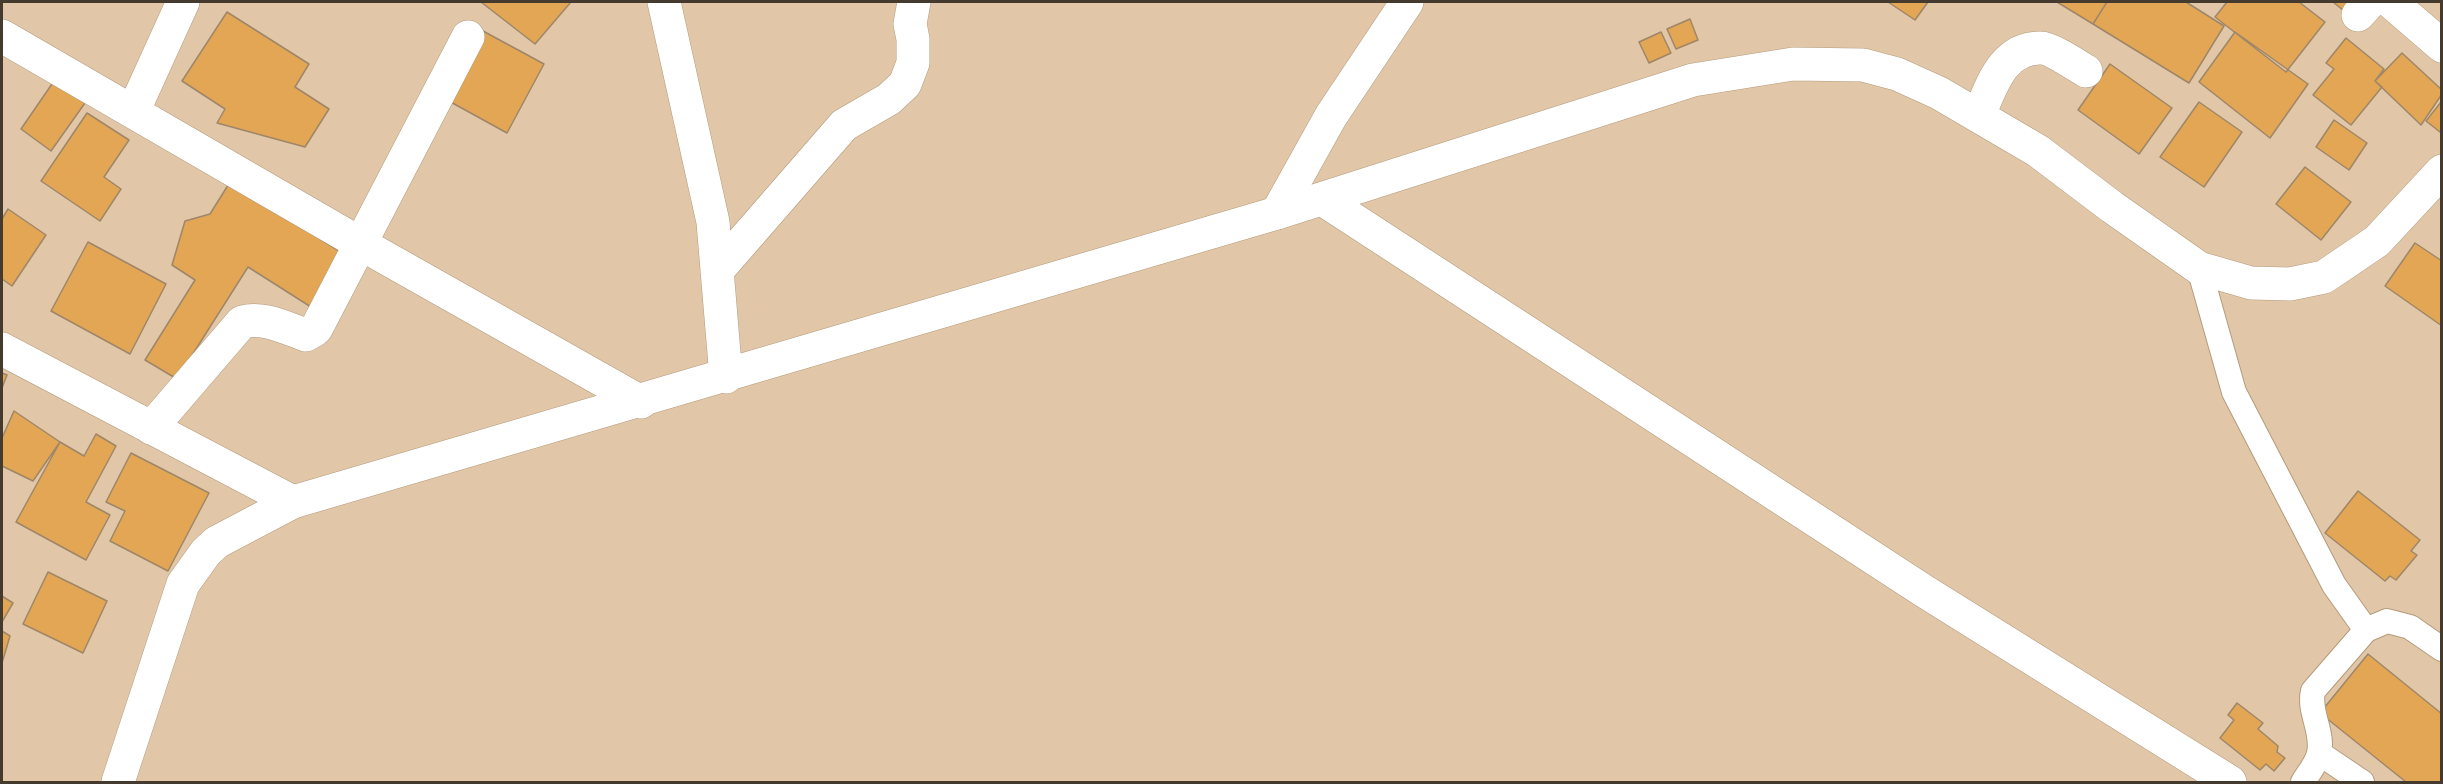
<!DOCTYPE html>
<style>
body{margin:0}
#map{position:relative;width:2443px;height:784px;overflow:hidden;background:#e1c7a7;font-family:"Asap Condensed",sans-serif}
canvas{display:block}
.frame{position:absolute;inset:0;border:3px solid #443a2d;pointer-events:none}
</style>
<div id="map">
<canvas width="2443" height="784"></canvas>
<div class="frame"></div>
</div>
<script>
const ctx = document.querySelector('canvas').getContext('2d');
ctx.lineJoin = 'round';
function fill(path, color) { ctx.fillStyle = color; ctx.fill(path, 'evenodd'); }
function trace(path, color, width, dash) { ctx.strokeStyle = color; ctx.lineWidth = width; ctx.lineCap = dash ? 'butt' : 'round'; ctx.setLineDash(dash || []); ctx.stroke(path); }
const building = new Path2D(`
 M481,2H571L535,44Z
 M1888,2H1928L1915,20Z
 M2057,2H2107L2093,24Z
 M2107,2H2186L2224,26L2189,83L2093,24Z
 M2227,2H2299L2325,22L2286,72L2215,17Z
 M2333,2H2353L2344,11Z
 M227,12L309,64L295,87L329,109L305,147L217,123L225,109L182,81Z
 M1690,19L1698,40L1676,49L1667,29Z
 M483,31L544,64L507,133L447,100Z
 M1661,32L1671,53L1649,63L1639,42Z
 M2235,32L2308,84L2270,138L2199,82Z
 M2346,38L2384,69L2375,81L2382,87L2351,125L2313,95L2334,69L2326,63Z
 M2402,53L2442,90V94L2421,125L2375,81Z
 M2110,64L2172,108L2139,154L2078,110Z
 M54,81L85,103L51,151L21,129Z
 M2199,102L2242,132L2204,187L2160,157Z
 M2441,102L2442,130L2440,132L2426,121Z
 M87,113L129,140L104,177L121,189L100,221L41,181Z
 M2334,120L2367,143L2349,170L2316,147Z
 M2305,167L2351,202L2321,240L2276,204Z
 M230,182L344,254L311,307L248,267L177,379L145,360L195,280L172,265L185,221L210,214Z
 M8,209L46,235L12,286L2,279V219Z
 M88,242L166,284L130,354L51,311Z
 M2415,243L2442,261V326L2385,286Z
 M2,373L7,375L2,388Z
 M14,411L60,442L33,481L2,466V438Z
 M96,434L116,446L86,502L110,515L86,560L16,522L60,442L84,456Z
 M131,453L209,493L168,571L110,541L125,511L106,502Z
 M2358,491L2420,540L2411,551L2417,555L2396,580L2390,576L2385,581L2325,533Z
 M48,572L107,601L83,653L23,624Z
 M2,596L13,603L2,622Z
 M2,631L10,636L2,663Z
 M2368,654L2442,714V782H2406L2320,713Z
 M2237,703L2263,723L2258,729L2278,746L2277,752L2285,758L2274,771L2266,764L2260,770L2220,738L2234,720L2228,715Z`);
const service = new Path2D(`
 M2199,268L2234,392L2334,585L2366,630
 M2319,753L2362,782
 M2303,782C2308,774 2317,763 2319,753C2324,732 2308,712 2313,691L2366,630L2387,621L2410,627L2442,649`);
const minor = new Path2D(`
 M664,2L713,222L726,377
 M2391,2L2442,46
 M2358,15L2370,2
 M2,36L361,244L641,402
 M133,112L183,2
 M1979,115C1991,88 2002,47 2041,48C2050,48 2076,65 2086,71
 M1322,199L1924,591L2230,782
 M1277,213L1331,116L1407,2
 M717,271L844,125L889,99L905,84L913,63V39L910,24L914,2
 M2,349L293,502
 M151,428L242,322C263,316 285,328 306,335L316,329L468,37`);
const tertiary = new Path2D(`
 M118,782L183,584L206,552L217,542L293,502L1277,213L1693,80L1793,64L1863,65L1897,74L1939,93L2038,151L2112,207L2199,268L2251,283L2290,284L2324,277L2377,241L2442,171`);
fill(building, '#e2a655');
trace(building, '#9e8668', 1.5);
trace(service, '#b49b7c', 26);
trace(minor, '#b49b7c', 34);
trace(tertiary, '#b49b7c', 34);
trace(service, '#fff', 24);
trace(minor, '#fff', 33);
trace(tertiary, '#fff', 33);
</script>
